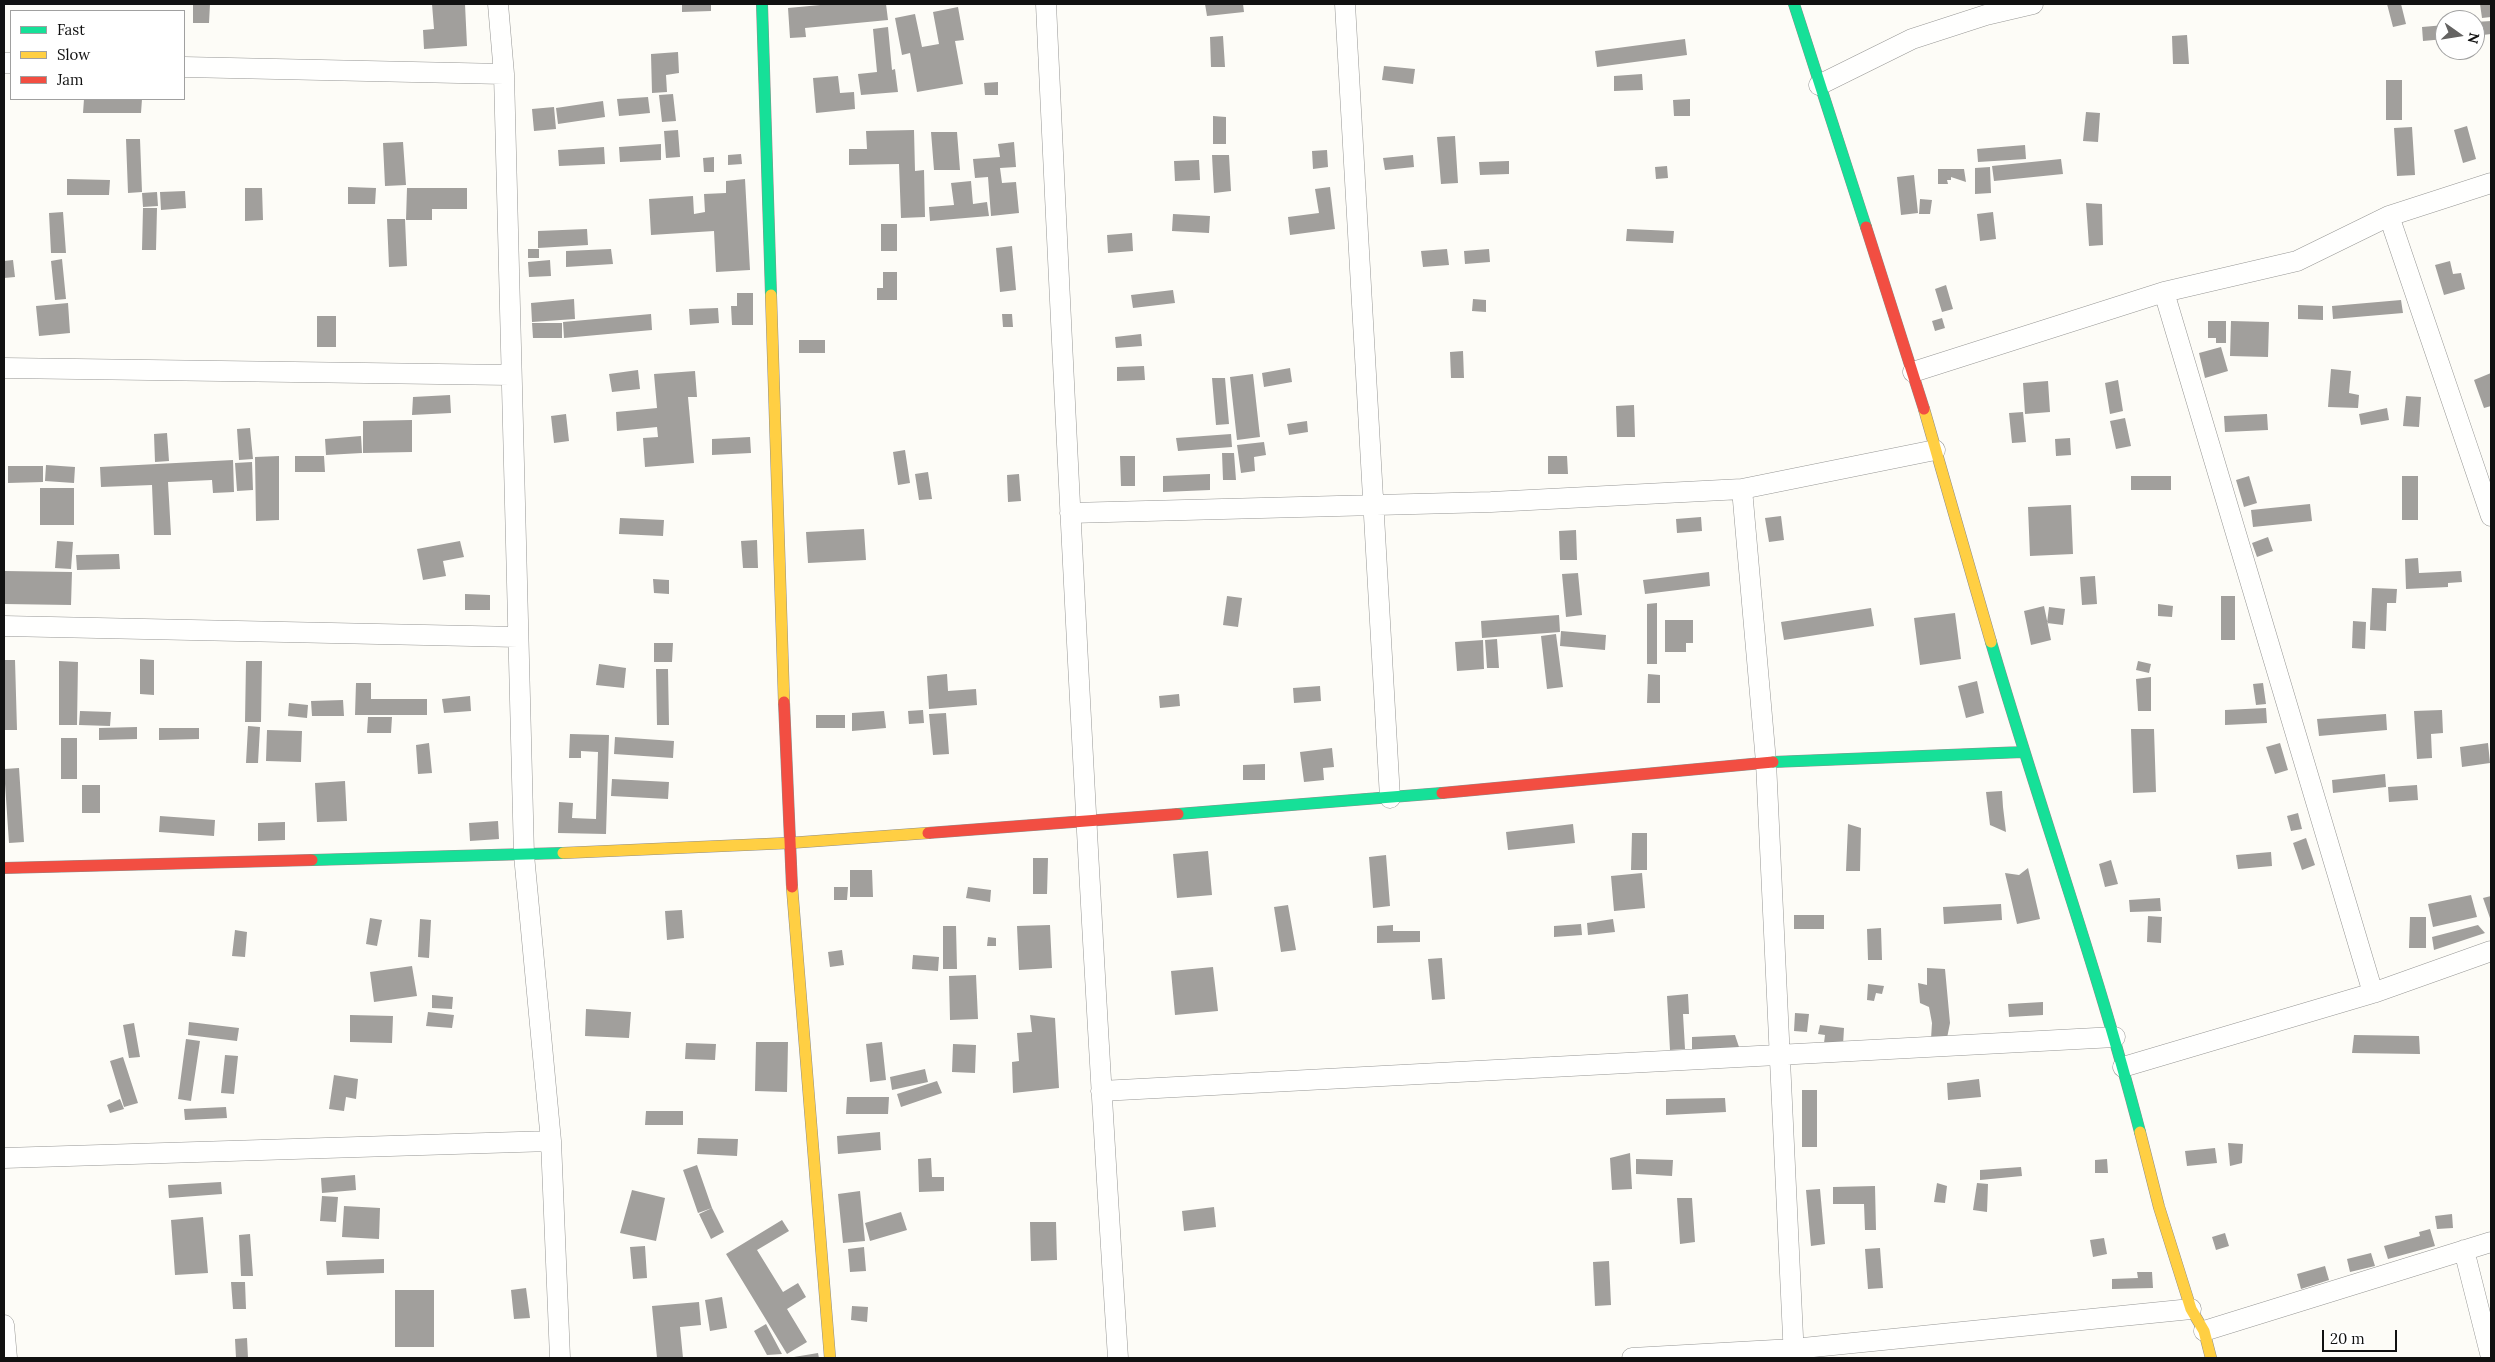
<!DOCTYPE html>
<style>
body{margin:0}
#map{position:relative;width:2495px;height:1362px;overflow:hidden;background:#fdfcf7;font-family:Lora,serif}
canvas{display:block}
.frame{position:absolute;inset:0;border:5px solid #111;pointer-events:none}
.legend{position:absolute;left:10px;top:10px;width:175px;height:90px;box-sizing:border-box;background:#fff;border:1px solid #a0a0a0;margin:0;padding:6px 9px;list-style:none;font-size:15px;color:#111}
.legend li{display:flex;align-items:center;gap:10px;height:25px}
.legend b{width:25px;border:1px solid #a0a0a0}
.north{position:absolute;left:2435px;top:10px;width:50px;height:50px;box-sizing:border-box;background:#fff;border:1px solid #a0a0a0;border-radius:50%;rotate:103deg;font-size:14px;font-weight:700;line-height:20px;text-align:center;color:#111}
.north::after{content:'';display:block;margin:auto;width:18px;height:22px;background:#646362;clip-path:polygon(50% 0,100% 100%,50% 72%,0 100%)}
.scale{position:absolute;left:2322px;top:1330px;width:75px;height:22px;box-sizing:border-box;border:2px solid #111;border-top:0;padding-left:6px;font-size:15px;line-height:18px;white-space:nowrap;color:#111;-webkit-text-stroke:4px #fff;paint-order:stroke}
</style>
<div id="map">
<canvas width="2495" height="1362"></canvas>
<div class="frame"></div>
<ul class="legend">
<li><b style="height:6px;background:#16e098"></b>Fast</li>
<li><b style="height:6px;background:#ffcf43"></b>Slow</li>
<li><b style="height:6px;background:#f24e42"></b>Jam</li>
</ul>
<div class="north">N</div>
<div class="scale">20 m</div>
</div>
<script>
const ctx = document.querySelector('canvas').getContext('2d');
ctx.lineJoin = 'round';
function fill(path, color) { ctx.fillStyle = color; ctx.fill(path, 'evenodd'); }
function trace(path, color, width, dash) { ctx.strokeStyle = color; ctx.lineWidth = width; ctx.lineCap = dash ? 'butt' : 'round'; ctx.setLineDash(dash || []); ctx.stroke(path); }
const building = new Path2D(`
 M193,4H210L209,23H193Z
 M432,4H465L467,46L424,49L423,30L434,29Z
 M682,4H711V11L682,12Z
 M831,4H886L888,20L805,28L806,37L790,38L788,8Z
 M1205,4H1243L1244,12L1207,16Z
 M2387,4H2401L2406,24L2393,27Z
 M2480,4H2491V17L2482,18Z
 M958,7L964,40L955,41L963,84L917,92L910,53L902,55L895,18L915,14L922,47L939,44L933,12Z
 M2491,21V34L2475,36V22Z
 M2445,25V39L2423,41L2422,27Z
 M888,27L892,70L895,69L898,92L861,95L858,74L877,72L873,29Z
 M2187,35L2189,64H2173L2172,36Z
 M1223,36L1225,67H1211L1210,37Z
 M1685,39L1687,55L1597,67L1595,51Z
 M678,52L679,73L666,75L667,92L652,93L651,54Z
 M1384,66L1415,69L1413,84L1382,80Z
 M1642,74L1643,90L1614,91V76Z
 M838,76L840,93L854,92L855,109L816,113L813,78Z
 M2386,80H2402V120H2386Z
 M998,82V95H985L984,83Z
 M673,94L676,121L662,122L659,95Z
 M648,97L650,113L619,116L617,99Z
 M84,99H142L141,113H83Z
 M1690,99V116H1674L1673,100Z
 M603,101L605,117L558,124L556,108Z
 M554,107L556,129L534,131L532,109Z
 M2086,112L2100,113L2098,142L2083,141Z
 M1213,116L1226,117V144H1213Z
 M2467,126L2476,159L2463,163L2454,130Z
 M2412,127L2415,175L2397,176L2394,128Z
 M678,130L680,157L666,158L664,131Z
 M914,130L915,171L924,170L925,217L901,218L899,164L849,165V149H867L866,131Z
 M931,132H957L960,170H934Z
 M1455,136L1458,183L1441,184L1437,137Z
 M126,139H140L142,192L128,193Z
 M403,142L406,185L385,186L383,143Z
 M1014,142L1016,167L1000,168L1002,183L1016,182L1019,213L991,216L988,177L975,178L973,159L1000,157L998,144Z
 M661,144V160L620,162L619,147Z
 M2025,145L2026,159L1978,162L1977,149Z
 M604,147L605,164L559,166L558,150Z
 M1327,150L1328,167L1313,169L1312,151Z
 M741,154L742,164L728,165V155Z
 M1212,155H1229L1231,191L1214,193Z
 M1413,155L1414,167L1385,170L1383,158Z
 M714,157V172H704L703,158Z
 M2061,159L2063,174L1994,181L1992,166Z
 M1199,160L1200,180L1175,181L1174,161Z
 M1509,161V174L1480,175L1479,162Z
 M1667,166L1668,178L1656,179L1655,167Z
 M1990,167L1991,193L1975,194V168Z
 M1938,169H1964L1966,182L1951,177V180H1947L1948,184H1938Z
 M1914,175L1918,213L1901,215L1897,177Z
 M67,179L110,180L109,195H67Z
 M745,179L750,270L716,272L714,231L651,235L649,199L693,196L694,214L705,212L704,194L726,193V181Z
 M971,181L973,204L987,202L989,216L930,221L929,207L954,205L951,183Z
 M348,187L376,188L375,204H348Z
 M1330,187L1335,229L1290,235L1288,217L1319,213L1315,189Z
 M245,188H262L263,220L245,221Z
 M407,188H467V209H432V220H406Z
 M185,191L186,208L161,210L160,192Z
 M157,192L158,206L143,207L142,193Z
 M1920,199L1932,200L1930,214H1919Z
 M2086,203L2102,204L2103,245L2089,246Z
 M143,208H157L156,250H142Z
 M63,212L66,253H51L49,213Z
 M1993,212L1996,239L1980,241L1977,214Z
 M1173,214L1210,216L1209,233L1172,231Z
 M387,219H405L407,266L389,267Z
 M881,224H897V251H881Z
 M587,229L588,245L538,248V231Z
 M1627,229L1674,231L1673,243L1626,241Z
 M1132,233L1133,251L1108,253L1107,235Z
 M1012,246L1016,290L1000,292L996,248Z
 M528,249H539V258H528Z
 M611,249L613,264L566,267V251Z
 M1447,249L1449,265L1423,267L1421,251Z
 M1489,249L1490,262L1465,264L1464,251Z
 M62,259L66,299L55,300L51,261Z
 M13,260L15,277L4,278V261Z
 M550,260L551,276L529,277L528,262Z
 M2450,261L2453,274L2461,273L2465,289L2444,295L2435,265Z
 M883,272H897V300H877V288H883Z
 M1946,285L1953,309L1942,312L1935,289Z
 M1173,290L1175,303L1133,308L1131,295Z
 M737,293H753V325H732L731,306H737Z
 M574,299L575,319L532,322L531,303Z
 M1473,299L1486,300V312L1472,311Z
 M2401,300L2403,313L2333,319L2332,306Z
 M68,303L70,333L39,336L36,306Z
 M2298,305L2323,306V320L2298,319Z
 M718,308L719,323L690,325L689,309Z
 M651,314L652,330L564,338L563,322Z
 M1002,314H1012L1013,327H1003Z
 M317,316H336V347H317Z
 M1942,318L1945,328L1935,331L1932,321Z
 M2208,321H2226V343H2216V338H2208Z
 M2231,321L2269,322L2268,357L2230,356Z
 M532,323H562V338H533Z
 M1141,334L1142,346L1116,348L1115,337Z
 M799,340H825V353H799Z
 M2221,347L2228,371L2205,378L2199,353Z
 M1463,351L1464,378H1451L1450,352Z
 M1144,366L1145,380L1117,381V367Z
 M1290,368L1292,382L1264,387L1262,373Z
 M2331,369L2351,371L2349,393L2359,395L2358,408L2328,407Z
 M638,370L640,389L612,392L609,374Z
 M695,371L697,397H688L694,463L645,467L643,438L658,437L657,427L617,431L616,412L657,408L654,374Z
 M2491,373V406L2484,408L2474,380Z
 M1253,374L1260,437L1237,440L1230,377Z
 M1212,378H1225L1229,424L1216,425Z
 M2118,380L2123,411L2110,414L2105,383Z
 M2048,381L2050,412L2025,414L2023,383Z
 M450,395L451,413L412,415L413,397Z
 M2406,396L2421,397L2419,427L2403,426Z
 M1634,405L1635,437H1617L1616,406Z
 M2387,408L2389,420L2361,425L2359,414Z
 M2023,412L2026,442L2012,443L2009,413Z
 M566,414L569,441L554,443L551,416Z
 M2267,414L2268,430L2225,432L2224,416Z
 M2125,418L2131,446L2116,449L2110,421Z
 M412,420V452L363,453V421Z
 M1307,421L1308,432L1289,435L1287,424Z
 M250,428L253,459L239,460L237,429Z
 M167,433L169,461L155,462L154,434Z
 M1231,434L1232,447L1178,451L1176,438Z
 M361,436L362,453L326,455L325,439Z
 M750,437L751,453L712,455V439Z
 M2070,438L2071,455L2056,456L2055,439Z
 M1264,442L1266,455L1254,457L1255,471L1241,473L1237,445Z
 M905,450L910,483L898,485L893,452Z
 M1222,453H1234L1236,480H1223Z
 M279,456V520L256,521L255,457Z
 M295,456H324L325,472H295Z
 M1120,456H1135V486H1121Z
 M1548,456H1567L1568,474H1548Z
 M233,460L234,492L213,493L212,480L168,482L171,535H154L152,485L101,487L100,467Z
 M252,462L253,490L237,491L235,463Z
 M46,465L75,467L74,483L45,481Z
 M8,466H43V482L8,483Z
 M928,472L932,499L919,500L915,474Z
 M1019,474L1021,501L1008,502L1007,475Z
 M1210,474V490L1163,492V476Z
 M2131,476H2171V490H2131Z
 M2249,476L2257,503L2244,507L2236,480Z
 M2402,476H2418V520H2402Z
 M40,488H74V525H40Z
 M2310,504L2312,521L2253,527L2251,510Z
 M2071,505L2073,554L2030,556L2028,507Z
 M1781,516L1784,540L1769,542L1765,518Z
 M1701,517L1702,531L1677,533L1676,519Z
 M620,518L664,520L663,536L619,534Z
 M864,529L866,560L808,563L806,532Z
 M1576,530L1577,560H1560L1559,531Z
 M2268,537L2273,551L2257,557L2252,543Z
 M757,540L758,568H743L741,541Z
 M57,541L73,542L71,569L55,568Z
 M460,541L464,557L443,561L446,576L423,580L417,549Z
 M119,554L120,569L77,570L76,555Z
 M2418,558L2419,573L2461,571L2462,582L2448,583V587L2406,589L2405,559Z
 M4,571L72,572L71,605L4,604Z
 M1709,572L1710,586L1645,594L1643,580Z
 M1578,573L1582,615L1566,617L1562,574Z
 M2095,576L2097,604L2082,605L2080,577Z
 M653,579L669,580V594L654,593Z
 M2372,588L2397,589L2396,603H2387L2386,631L2370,630Z
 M465,594L490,595V610H465Z
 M1227,596L1242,598L1238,627L1223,625Z
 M2221,596H2235V640H2221Z
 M1657,603V664H1647V604Z
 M2158,604L2173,606L2172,617L2158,616Z
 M2044,606L2051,640L2031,645L2024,611Z
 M2049,607L2065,609L2063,625L2047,623Z
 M1871,608L1874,626L1784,640L1781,622Z
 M1955,613L1961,659L1920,665L1914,618Z
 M1559,615L1560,632L1482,638L1481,621Z
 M1665,620H1693V643H1686V652H1665Z
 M2353,621L2366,622L2365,649L2352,648Z
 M1561,631L1606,635L1605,650L1560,646Z
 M1556,634L1563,687L1547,689L1541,636Z
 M1497,639L1499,668H1487L1485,640Z
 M1483,640L1484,669L1457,671L1455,642Z
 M654,643H673L672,662H654Z
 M140,659L154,660V695L140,694Z
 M4,660H15L17,730H4Z
 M59,661L78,662L77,725H59Z
 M246,661H262L261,722H245Z
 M2138,661L2151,664L2149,673L2136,670Z
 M599,664L626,668L624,688L596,685Z
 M656,669H668L669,725H657Z
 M947,674L948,691L976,689L977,705L929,709L927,676Z
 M1648,674L1660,675V703H1647Z
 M2151,677V711H2138L2136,679Z
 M1977,681L1984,713L1966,718L1958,686Z
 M356,683H371V699H427V715H355Z
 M2263,683L2266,704L2256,705L2253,684Z
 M1320,686L1321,701L1294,703L1293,688Z
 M1179,694L1180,706L1160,708L1159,696Z
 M470,696L471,711L444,713L442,699Z
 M343,700L344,716H312L311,701Z
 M289,703L308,705L307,718L288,716Z
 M2266,708L2267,723L2225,725V710Z
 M923,710L924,723L909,724L908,711Z
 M2442,710L2443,733L2431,734L2432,758L2417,759L2414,711Z
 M80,711L111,712L110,726L79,725Z
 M884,711L886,728L852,731V713Z
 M946,713L949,754L933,755L929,714Z
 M2386,714L2387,730L2319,736L2317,719Z
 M816,715H845V728H816Z
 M368,717H392L391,733H367Z
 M248,726L260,727L258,763H246Z
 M137,727V739L99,740V728Z
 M159,728H199V739L159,740Z
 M2131,729H2154L2156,792L2133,793Z
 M267,730L302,731L301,762L266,761Z
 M570,734L609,735L606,834L558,833L559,802L573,803L572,818L596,819L598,752L581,751V758H569Z
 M615,737L674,741L673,758L614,754Z
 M61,738H77V779H61Z
 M429,743L432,773L418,774L416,745Z
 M2280,743L2288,770L2275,774L2266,747Z
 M2488,743L2490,763L2462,767L2460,747Z
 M1332,748L1334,767L1323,768L1324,780L1304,782L1300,752Z
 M1265,764V780H1243V765Z
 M19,768L24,842L9,843L4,769Z
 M2385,774L2386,787L2333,793L2332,780Z
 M612,779L669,782L668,799L611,796Z
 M345,781L347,821L317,822L315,783Z
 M82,785H100V813H82Z
 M2417,785L2418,800L2389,802L2388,787Z
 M2002,791L2003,807L2006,832L1990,825L1986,792Z
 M2298,813L2302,829L2291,831L2287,816Z
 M160,816L215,820L214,836L159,832Z
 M498,821L499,839L470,841L469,823Z
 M285,822V840L258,841V823Z
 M1573,824L1575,843L1508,850L1506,832Z
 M1848,824L1861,828L1860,871H1846Z
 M1632,833H1647V870H1631Z
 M2306,838L2315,865L2302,870L2293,843Z
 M1208,851L1212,895L1177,898L1173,854Z
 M2271,852L2272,866L2238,869L2236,855Z
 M1386,855L1390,906L1373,908L1369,857Z
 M1033,858H1048L1047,894H1033Z
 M2111,860L2118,884L2105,887L2099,864Z
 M2028,868L2040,919L2017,924L2005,873L2019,875Z
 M850,870H872L873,897H850Z
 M1642,873L1645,908L1614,911L1611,876Z
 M834,887H848L847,900H834Z
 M968,887L991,890L990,902L966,898Z
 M2471,895L2477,917L2433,927L2428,904Z
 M2491,896V921L2483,898Z
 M2160,898L2161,911L2130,912L2129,900Z
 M2001,904L2002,920L1944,924L1943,907Z
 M1288,905L1296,950L1281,952L1274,907Z
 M682,910L684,938L667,940L665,911Z
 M1794,915H1824V929H1794Z
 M2148,916L2162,917L2161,943L2147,942Z
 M2410,917H2426V948H2409Z
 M370,918L382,920L377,946L366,944Z
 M420,919L431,920L429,958L418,957Z
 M1613,919L1615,932L1588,935L1587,923Z
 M1581,924L1582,935L1554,937V926Z
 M1050,925L1052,968L1019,970L1017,926Z
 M1393,925V931H1420V942L1377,943V926Z
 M2478,925L2485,933L2434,950L2432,937Z
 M943,926H956L957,969H943Z
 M1881,928L1882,960H1868L1867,929Z
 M235,930L247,932L245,957L232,956Z
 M988,937L996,938V946H987Z
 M842,950L844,965L830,967L828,952Z
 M913,955L939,957L938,971L912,969Z
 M1442,958L1445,999L1432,1000L1428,959Z
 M412,966L417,996L374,1002L370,972Z
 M1213,967L1218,1011L1175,1015L1171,971Z
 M1927,968L1945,969L1950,1023L1947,1038L1931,1039L1932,1023L1929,1007L1920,1003L1918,983L1927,985Z
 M976,975L978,1019L950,1020L949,976Z
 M1868,984L1884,986L1882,994L1876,993L1874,1001L1867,1000Z
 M1688,994L1689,1014H1683L1685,1049L1670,1050L1667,996Z
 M432,995L453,997L452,1009L432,1008Z
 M2043,1002V1015L2009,1017L2008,1004Z
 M586,1009L631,1012L629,1038L585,1036Z
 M428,1012L454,1015L452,1028L426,1026Z
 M1795,1013L1809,1014L1807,1032L1794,1031Z
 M350,1015L393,1016L392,1043L350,1042Z
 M1030,1015L1055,1018L1059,1088L1013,1093L1012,1062L1019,1061L1017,1033L1032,1032Z
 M189,1022L239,1028L237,1041L188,1035Z
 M134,1023L140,1057L129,1058L123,1025Z
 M1820,1025L1844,1028L1843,1045L1824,1043L1825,1035L1818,1034Z
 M1735,1035L1740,1050H1692V1037Z
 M2354,1035L2419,1036L2420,1054L2352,1053Z
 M186,1039L200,1041L191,1101L178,1099Z
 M756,1042H788L787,1092L755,1091Z
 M882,1042L886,1080L870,1082L866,1044Z
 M686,1043L716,1044L715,1060L685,1059Z
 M953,1044L976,1045L975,1073L952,1072Z
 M225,1055L238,1056L234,1094L221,1093Z
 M123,1057L138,1103L124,1107L110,1061Z
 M925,1069L928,1082L892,1090L890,1077Z
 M334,1075L358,1079L356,1099L346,1097L344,1111L329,1109Z
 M1979,1079L1981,1097L1948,1100L1947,1083Z
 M937,1081L942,1093L901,1107L897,1094Z
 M1802,1090H1817V1147H1802Z
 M847,1097H889L888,1114H846Z
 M1725,1098L1726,1112L1666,1115V1099Z
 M120,1099L124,1109L110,1113L107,1105Z
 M226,1107L227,1118L185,1120L184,1109Z
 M646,1111H683V1125H645Z
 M880,1132L881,1150L838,1154L837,1136Z
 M698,1138L738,1139L737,1156L697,1154Z
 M2228,1143L2243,1144L2242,1163L2230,1166Z
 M2215,1148L2217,1163L2187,1166L2185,1151Z
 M1630,1153L1632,1189L1612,1190L1610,1158Z
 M931,1158L932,1177H944V1191L919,1192L918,1159Z
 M1636,1159L1673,1160L1672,1176L1636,1174Z
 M2107,1159L2108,1173H2095V1160Z
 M697,1165L712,1208L698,1213L683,1170Z
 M2021,1167L2022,1176L1980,1180V1170Z
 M355,1175L356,1190L322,1193L321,1178Z
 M221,1182L222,1194L169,1198L168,1185Z
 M1937,1183L1947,1186L1945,1203L1934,1202Z
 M1977,1183L1988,1184L1987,1212L1973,1210Z
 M1875,1186L1876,1230H1865L1864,1204H1833V1187Z
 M1820,1189L1825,1244L1811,1246L1806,1190Z
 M632,1190L665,1198L656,1241L620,1233Z
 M860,1191L865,1241L843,1243L838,1194Z
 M322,1196L338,1197L336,1222L320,1221Z
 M1677,1198H1692L1695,1242L1680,1244Z
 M344,1206L380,1208L379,1239L342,1237Z
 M1214,1207L1216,1227L1184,1231L1182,1211Z
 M712,1208L724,1232L711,1239L699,1214Z
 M901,1212L907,1230L870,1241L865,1223Z
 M2452,1214L2453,1228L2437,1229L2435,1216Z
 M203,1217L208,1273L175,1275L171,1220Z
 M782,1220L789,1231L757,1250L783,1292L798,1283L806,1297L787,1309L807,1342L787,1354L726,1254Z
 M1030,1222H1056L1057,1260L1031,1261Z
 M2430,1229L2435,1246L2388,1259L2384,1246L2420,1236L2419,1232Z
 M2225,1233L2229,1246L2216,1250L2212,1237Z
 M250,1234L253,1276H241L239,1235Z
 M2104,1238L2107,1254L2093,1257L2090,1240Z
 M645,1246L647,1278L633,1279L630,1247Z
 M864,1247L866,1271L850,1272L848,1249Z
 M1880,1248L1883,1288L1868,1289L1865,1249Z
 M2371,1253L2375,1266L2350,1272L2347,1259Z
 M384,1259V1273L327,1275L326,1261Z
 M1609,1261L1611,1305L1595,1306L1593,1262Z
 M2325,1266L2329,1280L2301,1289L2297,1274Z
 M2137,1272H2152L2153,1288L2112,1289V1279L2138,1278Z
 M231,1282H245L246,1309H233Z
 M526,1288L530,1318L514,1319L511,1290Z
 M395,1290H434V1347H395Z
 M722,1297L727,1328L710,1331L705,1300Z
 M699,1302L701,1325L680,1327L683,1358H657L652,1306Z
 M852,1306L868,1307L867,1322L851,1320Z
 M766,1324L782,1354L767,1355L754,1331Z
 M247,1338L248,1358H236L235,1339Z
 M818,1353L819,1358H794V1357Z`);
const street = new Path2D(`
 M498,4L504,74L524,855L551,1141L560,1358
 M1046,4C1067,455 1089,907 1118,1358
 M1345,4L1390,798
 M4,63H11
 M184,67L504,74
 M1819,85L1912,39L1986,15L2033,4
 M2389,216L2491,516
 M2164,292L2373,993
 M4,368L510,375
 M1913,372L2164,292L2297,261L2389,216L2491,183
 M1070,513L1491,502L1742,489
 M4,626L518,637
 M2123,1067L2373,993L2491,951
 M1101,1091L2115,1037
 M4,1158L551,1141
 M2464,1250L2491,1357
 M4,1325L7,1358
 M2204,1331L2491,1242
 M1632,1358L1793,1349L2191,1309
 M1794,1358L1766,762L1742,489L1935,450`);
const fast = new Path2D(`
 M762,4L771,295
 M1794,4L1866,227
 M1991,642C2039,806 2097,967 2140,1132
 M1773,762L2023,752
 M1178,814L1442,793
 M312,860L563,853`);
const slow = new Path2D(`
 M771,295L784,702
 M1924,409L1991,642
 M563,853L789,843L928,833
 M792,887L830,1358
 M2140,1132L2159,1207L2191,1309L2204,1331L2211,1358`);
const jam = new Path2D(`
 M1866,227L1924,409
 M784,702L792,887
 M1442,793L1773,762
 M928,833L1178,814
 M4,868L312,860`);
fill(building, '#a19f9c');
trace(street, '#979795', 21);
trace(fast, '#8e8d8b', 12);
trace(slow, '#8e8d8b', 12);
trace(jam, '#8e8d8b', 12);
trace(street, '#fffffe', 20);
trace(fast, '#16e098', 11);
trace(slow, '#ffcf43', 11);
trace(jam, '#f24e42', 11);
</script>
